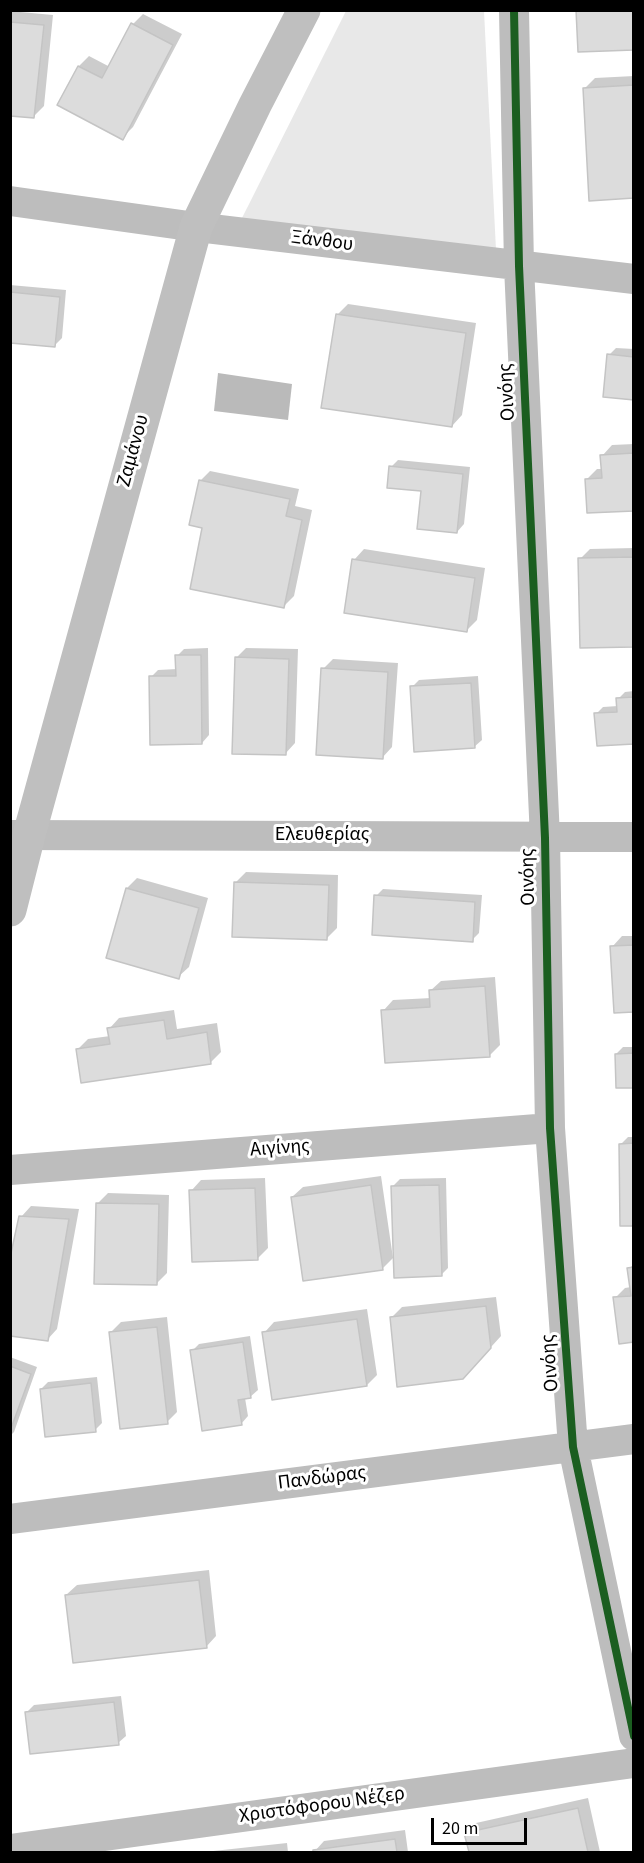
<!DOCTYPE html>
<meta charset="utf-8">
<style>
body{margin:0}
#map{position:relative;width:644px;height:1863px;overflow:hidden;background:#fff;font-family:"Source Sans 3",sans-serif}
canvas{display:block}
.frame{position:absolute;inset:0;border:12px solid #000;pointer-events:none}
.scale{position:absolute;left:431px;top:1818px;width:96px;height:27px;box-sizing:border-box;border:3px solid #000;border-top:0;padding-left:8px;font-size:18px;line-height:21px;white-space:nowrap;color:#000;-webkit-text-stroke:4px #fff;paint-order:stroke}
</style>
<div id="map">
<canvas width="644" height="1863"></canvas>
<div class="frame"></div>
<div class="scale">20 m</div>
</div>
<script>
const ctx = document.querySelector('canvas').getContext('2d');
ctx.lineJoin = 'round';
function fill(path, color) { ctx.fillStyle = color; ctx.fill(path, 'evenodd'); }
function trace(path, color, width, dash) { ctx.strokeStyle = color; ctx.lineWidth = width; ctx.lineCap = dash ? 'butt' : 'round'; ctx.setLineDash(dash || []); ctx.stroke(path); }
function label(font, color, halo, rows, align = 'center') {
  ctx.font = font + ' "Source Sans 3",sans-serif'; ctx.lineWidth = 6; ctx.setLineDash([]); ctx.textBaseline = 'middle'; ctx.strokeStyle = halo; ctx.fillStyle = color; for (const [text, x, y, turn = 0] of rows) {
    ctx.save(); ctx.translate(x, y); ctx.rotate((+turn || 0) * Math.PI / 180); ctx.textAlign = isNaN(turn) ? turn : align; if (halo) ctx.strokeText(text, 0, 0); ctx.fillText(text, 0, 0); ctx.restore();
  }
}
const green = new Path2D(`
 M346,11H484L496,250L241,220Z`);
const water = new Path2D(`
 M218,373L292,384L288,420L214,411Z`);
const shadow = new Path2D(`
 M10,11L53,15L44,106L34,116L10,114Z
 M143,14L182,34L133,127L122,138L59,104L79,66L89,56L110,67L133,24Z
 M634,76V197L585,88L595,78Z
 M10,285L66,290L62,338L55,345L10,341Z
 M348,304L476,323L462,415L452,426L337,315Z
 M616,348L634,349V398L609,355Z
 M634,444V509L587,479L597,469H602V456L612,445Z
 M398,460L470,467L464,524L457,532L423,490L391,467Z
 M210,471L299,489L295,506L312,510L294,596L284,606L204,526L200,481Z
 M634,548V645L580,559L590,549Z
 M364,549L485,568L477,620L467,630L354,560Z
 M208,648L209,735L202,743L151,677L158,670L177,669V656L184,649Z
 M246,648L298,649L295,743L285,754L236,658Z
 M333,659L398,663L392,747L382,758L323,669Z
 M478,676L482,740L474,747L412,687L419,680Z
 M634,691V743L596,714L603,707L618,706V699L625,692Z
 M246,872L338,875L337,928L326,939L235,883Z
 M137,878L208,898L189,967L178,977L127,888Z
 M383,889L482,895L479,933L472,940L376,896Z
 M622,936H634V1011L612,947Z
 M495,977L500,1045L490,1055L383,1011L393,1000L431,998L430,991L441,981Z
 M174,1010L177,1029L217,1023L221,1052L210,1063L78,1049L88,1039L110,1036L109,1029L119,1018Z
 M623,1047H634V1086L616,1054Z
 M628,1137H634V1225L621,1144Z
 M381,1176L393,1258L382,1269L292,1197L303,1187Z
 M265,1178L268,1248L258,1258L191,1191L201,1180Z
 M446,1178L448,1268L441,1275L393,1186L400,1179Z
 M108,1193L169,1195L167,1273L157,1283L97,1204Z
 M31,1206L79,1209L57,1329L47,1340L21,1217Z
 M634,1264V1341L615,1298L625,1288L631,1287L629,1269Z
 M496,1297L501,1336L473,1367L391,1318L402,1307Z
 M367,1309L377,1375L367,1385L264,1333L274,1322Z
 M167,1317L177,1412L167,1422L111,1332L121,1322Z
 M250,1336L258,1390L250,1397L245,1398L248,1416L241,1424L192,1351L199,1344Z
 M10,1357L37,1367L14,1432L10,1436Z
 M97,1377L102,1423L95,1430L41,1389L48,1382Z
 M209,1570L216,1636L206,1647L66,1595L77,1585Z
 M121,1696L126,1736L118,1743L26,1713L34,1705Z
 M588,1798L600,1852H470L466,1833L476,1823Z
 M405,1830L408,1852H314L324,1841Z
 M287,1843L288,1852H203H204Z`);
const building = new Path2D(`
 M576,10H634V50L578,52Z
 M10,22L44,25L34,118L10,116Z
 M131,23L173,45L123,140L57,105L78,66L102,78Z
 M634,85V198L589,201L583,88Z
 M10,292L60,297L55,347L10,343Z
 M336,314L466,333L452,427L321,408Z
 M607,354L634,357V400L603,397Z
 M634,453V511L587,513L585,479L602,478L600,455Z
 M389,466L463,474L457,533L417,529L421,491L387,488Z
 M199,480L290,499L286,516L302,520L284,608L190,589L202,528L189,525Z
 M634,557V647L580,648L578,558Z
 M352,559L475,578L467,632L344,613Z
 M175,655H201L202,744L150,745L149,676H176Z
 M235,657L289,659L286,755L232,754Z
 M321,668L388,672L383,759L316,755Z
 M471,683L475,748L414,752L410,686Z
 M634,697V744L597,746L594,713L617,712L616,698Z
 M234,882L329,885L327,940L232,937Z
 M126,888L199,908L179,979L106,958Z
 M374,895L475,902L473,942L372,935Z
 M634,945V1012L614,1013L610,946Z
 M485,986L490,1057L385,1063L381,1010L430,1007L429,990Z
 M164,1020L167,1039L207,1032L211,1064L81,1083L76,1049L110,1044L107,1028Z
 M634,1053V1088H616L615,1054Z
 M634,1143V1226H620L619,1144Z
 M371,1185L383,1270L303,1281L291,1197Z
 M439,1185L442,1276L394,1278L391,1186Z
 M255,1188L258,1260L192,1262L189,1190Z
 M96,1203L159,1204L157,1285L94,1284Z
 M19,1216L69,1219L48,1341L10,1336V1258Z
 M634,1267V1342L619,1344L613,1297L631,1296L627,1268Z
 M486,1306L491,1348L463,1379L397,1387L390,1317Z
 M357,1319L367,1386L272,1400L262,1332Z
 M157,1327L168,1424L120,1429L109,1332Z
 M243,1342L251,1398L238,1400L242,1425L202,1431L190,1350Z
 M10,1366L31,1374L10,1431Z
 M91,1383L96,1432L45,1437L40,1389Z
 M199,1580L207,1648L73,1663L65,1595Z
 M114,1702L119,1745L30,1754L25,1712Z
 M578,1808L588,1852H469L464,1833Z
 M395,1839L397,1852H313V1850Z`);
const street = new Path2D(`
 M514,10L519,266L545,838L550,1128L573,1447L634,1736
 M10,201L196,227L634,279
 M10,835L634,837
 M10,1170L550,1128
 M10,1519L634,1439
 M10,1849L634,1763`);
const secondary = new Path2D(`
 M10,910L29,835L196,227L255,105L304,10`);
const cycleway = new Path2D(`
 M514,10L519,266L545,838L550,1128L573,1447L634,1736`);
const streetNames = [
 ["Ξάνθου",322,242,7],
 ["Οινόης",508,392,-93],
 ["Ζαμάνου",134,451,-75],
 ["Ελευθερίας",322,836],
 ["Οινόης",529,877,-91],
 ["Αιγίνης",280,1149,-4],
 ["Οινόης",551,1363,-94],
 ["Πανδώρας",322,1479,-7],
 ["Χριστόφορου Νέζερ",322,1806,-8]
];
fill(green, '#e8e8e8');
fill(water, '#bababa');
fill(shadow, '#0003');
fill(building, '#dcdcdc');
trace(building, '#c4c4c4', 1.5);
trace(street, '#bdbdbd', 30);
trace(secondary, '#bfbfbf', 33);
trace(cycleway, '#1b5e20', 8);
label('20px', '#000', '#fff', streetNames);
</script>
